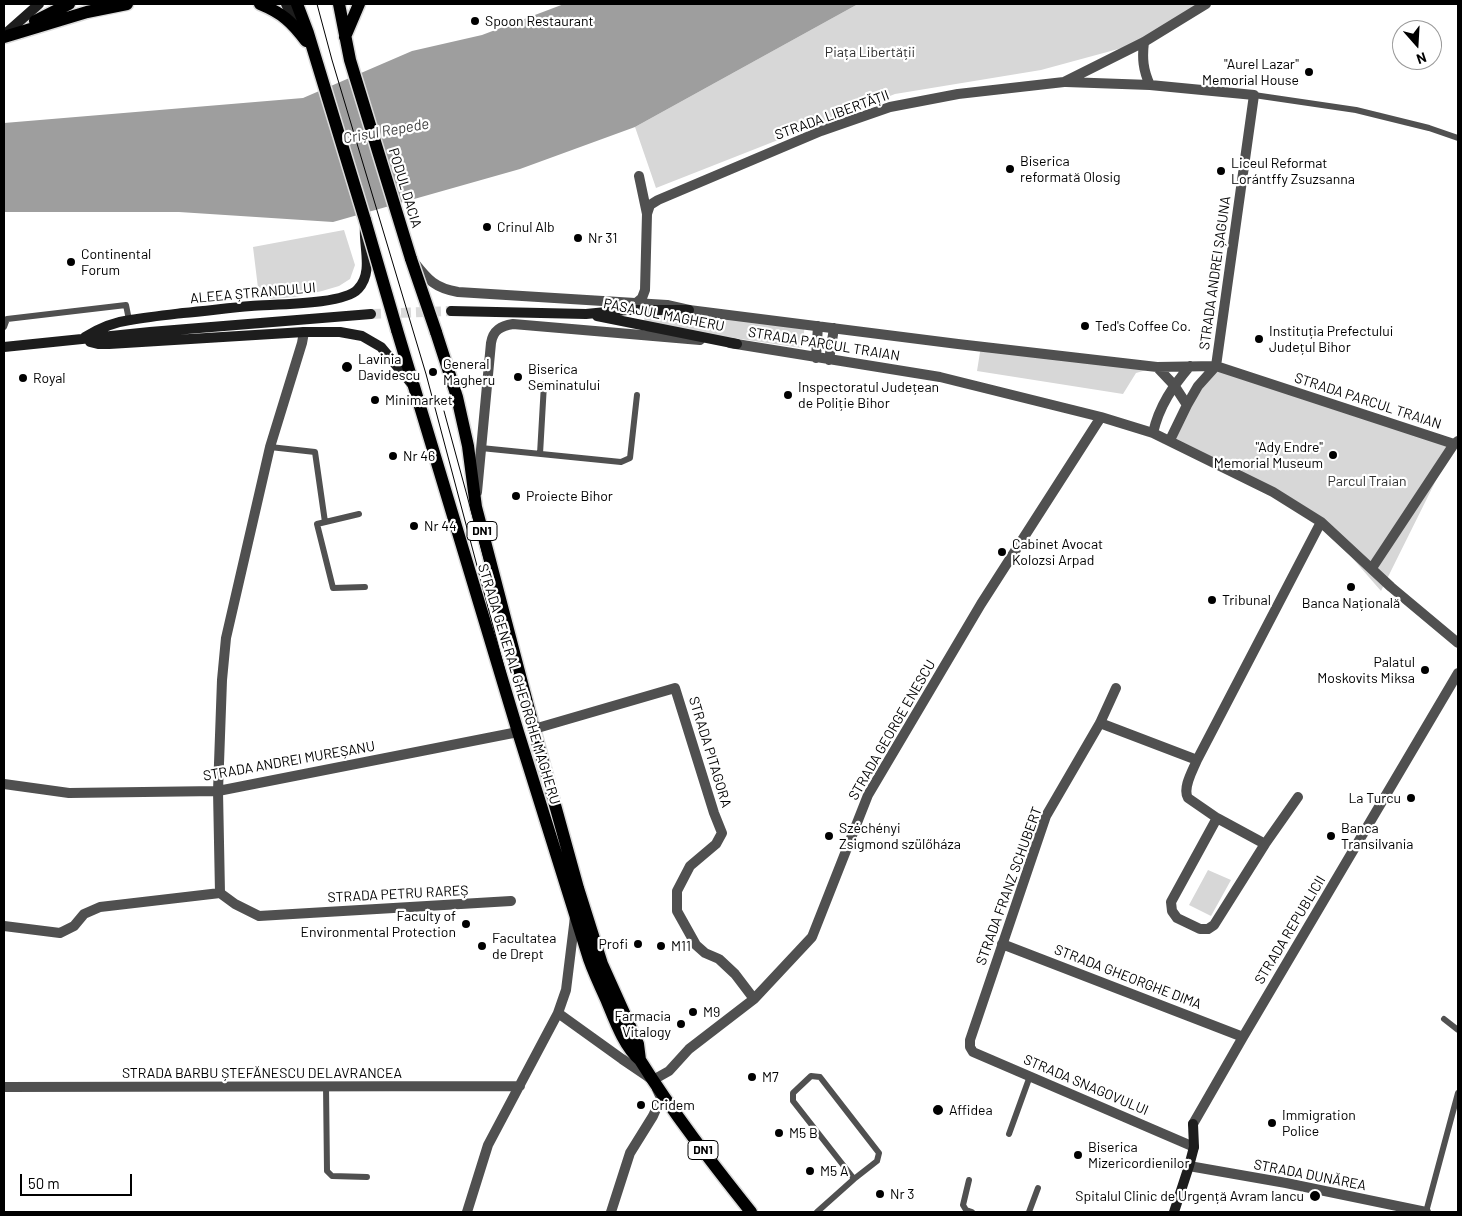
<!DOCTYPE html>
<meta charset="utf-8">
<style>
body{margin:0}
#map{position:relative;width:1462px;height:1216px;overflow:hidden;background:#fff;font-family:Barlow,sans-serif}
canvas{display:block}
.frame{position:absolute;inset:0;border:5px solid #000;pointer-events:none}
.north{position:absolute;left:1392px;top:20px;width:50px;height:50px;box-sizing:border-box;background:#fff;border:1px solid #999;border-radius:50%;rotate:161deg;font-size:14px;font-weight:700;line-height:20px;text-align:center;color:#000}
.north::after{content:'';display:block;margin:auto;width:18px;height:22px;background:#000;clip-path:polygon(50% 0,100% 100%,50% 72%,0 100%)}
.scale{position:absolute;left:20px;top:1174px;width:112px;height:22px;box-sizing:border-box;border:2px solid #000;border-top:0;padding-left:6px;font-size:15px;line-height:18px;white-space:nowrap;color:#000;-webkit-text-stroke:4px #fff;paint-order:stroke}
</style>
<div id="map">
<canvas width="1462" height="1216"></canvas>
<div class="frame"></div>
<div class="north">N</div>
<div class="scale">50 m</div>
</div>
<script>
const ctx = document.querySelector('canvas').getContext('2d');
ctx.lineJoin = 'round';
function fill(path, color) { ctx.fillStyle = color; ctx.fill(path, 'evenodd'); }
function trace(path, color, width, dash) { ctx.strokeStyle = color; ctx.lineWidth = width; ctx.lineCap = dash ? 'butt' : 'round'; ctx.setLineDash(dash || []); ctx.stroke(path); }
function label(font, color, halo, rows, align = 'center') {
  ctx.font = font + ' Barlow,sans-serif'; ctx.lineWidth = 4.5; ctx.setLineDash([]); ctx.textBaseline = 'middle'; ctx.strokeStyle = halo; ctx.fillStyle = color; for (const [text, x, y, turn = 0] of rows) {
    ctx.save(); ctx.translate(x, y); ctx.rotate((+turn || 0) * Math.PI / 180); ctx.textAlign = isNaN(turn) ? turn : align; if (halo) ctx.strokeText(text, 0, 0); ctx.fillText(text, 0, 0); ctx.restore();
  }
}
const green = new Path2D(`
 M858,4H1206L1144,42L1041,70L895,94L656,188L635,127Z
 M344,230L355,265L350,279L339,286L322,291L295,297L270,299L269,288H258L253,247Z
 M645,311L805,324L802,348L644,325Z
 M981,346L1157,367L1136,373L1123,394L977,371Z
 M1216,366L1454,444L1381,591L1321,522L1170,440Z
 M1208,870L1231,880L1211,916L1189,905Z`);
const water = new Path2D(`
 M564,4H858L635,127L520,169L333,222L179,212H4V123L303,98L412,51L482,35Z`);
const secondaryTunnel = new Path2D(`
 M371,314L451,311`);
const lane = new Path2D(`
 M1254,95L1356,110L1429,128L1458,138
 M4,327L7,319L126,305L129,320
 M270,447L315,452L325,522
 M481,448L621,462L630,458L637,395
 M540,454L544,384
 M359,514L317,524L333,588L365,587
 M1444,1019L1458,1030
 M326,1086L327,1171L332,1176L367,1177
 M1009,1134L1030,1076
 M969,1180L963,1205L966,1210L972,1212
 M817,1212L854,1179L877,1161L879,1153L820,1077L811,1076L793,1093V1101L854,1179
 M1029,1212L1038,1188
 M1426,1212L1458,1093`);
const street = new Path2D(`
 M1144,42C1142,58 1143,70 1150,85
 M1066,82L1150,85L1254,95L1216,366
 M639,176L647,214
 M414,262C428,280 435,288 458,292L667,305L689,310L958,344L1157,367L1216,366L1454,444
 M635,304L642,298L645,290L647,214L650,205L658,200L821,131L890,107L958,94L1064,82L1144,42L1206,4
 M730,343L940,377L1101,417L1153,433L1273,492L1321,522L1391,587L1458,643
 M816,358L818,326
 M829,360L834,328
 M1157,367L1174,385L1187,405
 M1153,433C1159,406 1173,386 1190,366
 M1170,440L1187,405L1198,386L1216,366
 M477,492L491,343C493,330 501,326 513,324L700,340
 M1372,568L1454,444L1458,441
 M1116,688L1100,723L1046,816L970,1040V1047L973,1052L1194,1147
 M1100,723L1197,760
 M534,729L675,688L714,813L722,833L716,844L690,866L677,891V911L696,945L705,953L719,959L735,974L754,999
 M4,784L69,793L218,791L518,732
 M1217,818L1171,902L1172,911L1177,918L1200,929H1208L1214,925L1265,844L1298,797
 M1265,844L1217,818L1188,798C1182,788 1193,770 1197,760L1321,522
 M220,893L218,791L222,680L226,638L270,447L302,343L304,332
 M575,917L566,990L558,1013L622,1059L653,1080L669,1071L689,1049L754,999L812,937L868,795L981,604L1101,417
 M4,926L60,933L74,926L84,914L100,907L220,893L235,904L259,916L511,901
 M1002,944L1243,1037
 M4,1087L520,1086
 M1193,1124L1243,1037L1458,673
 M1189,1166L1286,1183L1426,1212
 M467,1212L488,1145L558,1013
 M611,1212L630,1153L653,1116L661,1098L657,1089`);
const secondary = new Path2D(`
 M286,4L296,26
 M4,35L39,4
 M451,311L586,314L627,310H689
 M597,316L737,344
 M85,337C98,329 114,322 130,320C148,317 166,315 183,313C206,311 228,308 251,306C274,304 344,305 358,289C374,272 363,246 365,226
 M90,342L98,344H109L304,332H340L362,336L381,347L411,383
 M4,347L150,332L371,314
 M1174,1212L1189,1166L1194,1147L1193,1124`);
const primary = new Path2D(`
 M260,4C282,13 292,22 306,41
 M297,4L308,33L365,220
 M339,4L350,60L411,259
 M35,21L69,4
 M4,37L87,12L127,4
 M345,37L359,4
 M397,330L518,732L589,959C594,973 600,986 606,999C614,1018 624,1047 640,1060C673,1113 712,1163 751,1212
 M436,332L457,397L468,446L476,507L534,729L578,888L602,964L638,1044L640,1060`);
const tram = new Path2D(`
 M317,4L332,60L426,374L564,893L588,961L605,998L606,1003L644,1074L716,1175L746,1212
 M444,411L484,558L532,745
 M642,1057L678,1109`);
const primaryBridge = new Path2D(`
 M365,220L397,330
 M411,259L436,332`);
const markers = [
 [475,21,5,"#000"],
 [1309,72,5,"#000"],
 [1010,169,5,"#000"],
 [1221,171,5,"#000"],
 [487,227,5,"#000"],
 [578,238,5,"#000"],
 [71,262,5,"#000"],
 [1085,326,5,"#000"],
 [1259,339,5,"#000"],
 [347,367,6,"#000"],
 [433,372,5,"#000"],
 [518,377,5,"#000"],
 [23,378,5,"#000"],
 [788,395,5,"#000"],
 [375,400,5,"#000"],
 [1333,455,5,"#000"],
 [393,456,5,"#000"],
 [516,496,5,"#000"],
 [414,526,5,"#000"],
 [1002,552,5,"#000"],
 [1351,587,5,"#000"],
 [1212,600,5,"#000"],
 [1425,670,5,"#000"],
 [1411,798,5,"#000"],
 [829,836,5,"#000"],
 [1331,836,5,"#000"],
 [466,924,5,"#000"],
 [638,944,5,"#000"],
 [482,946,5,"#000"],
 [661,946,5,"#000"],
 [693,1012,5,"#000"],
 [681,1024,5,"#000"],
 [752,1077,5,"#000"],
 [641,1105,5,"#000"],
 [938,1110,6,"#000"],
 [1272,1123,5,"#000"],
 [779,1133,5,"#000"],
 [1078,1155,5,"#000"],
 [810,1171,5,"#000"],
 [880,1194,5,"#000"],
 [1315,1196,6,"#000"]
];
const shields = [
 [482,531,30],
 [703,1150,30]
];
const shieldNames = [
 ["DN1",482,531],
 ["DN1",703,1150]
];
const poiNames = [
 ["Spoon Restaurant",485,21],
 ["\"Aurel Lazar\"",1299,64,"right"],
 ["Memorial House",1299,80,"right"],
 ["Biserica",1020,161],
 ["reformată Olosig",1020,177],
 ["Liceul Reformat",1231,163],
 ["Lorántffy Zsuzsanna",1231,179],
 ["Crinul Alb",497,227],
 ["Nr 31",588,238],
 ["Continental",81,254],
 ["Forum",81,270],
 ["Ted's Coffee Co.",1095,326],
 ["Instituția Prefectului",1269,331],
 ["Județul Bihor",1269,347],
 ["Lavinia",358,359],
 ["Davidescu",358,375],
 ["General",443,364],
 ["Magheru",443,380],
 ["Biserica",528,369],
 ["Seminatului",528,385],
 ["Royal",33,378],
 ["Inspectoratul Județean",798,387],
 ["de Poliție Bihor",798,403],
 ["Minimarket",385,400],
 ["\"Ady Endre\"",1323,447,"right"],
 ["Memorial Museum",1323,463,"right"],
 ["Nr 46",403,456],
 ["Proiecte Bihor",526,496],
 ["Nr 44",424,526],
 ["Cabinet Avocat",1012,544],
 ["Kolozsi Arpad",1012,560],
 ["Tribunal",1222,600],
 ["Banca Națională",1351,603,"center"],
 ["Palatul",1415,662,"right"],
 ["Moskovits Miksa",1415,678,"right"],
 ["La Turcu",1401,798,"right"],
 ["Széchényi",839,828],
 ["Zsigmond szülőháza",839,844],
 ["Banca",1341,828],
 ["Transilvania",1341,844],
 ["Faculty of",456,916,"right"],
 ["Environmental Protection",456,932,"right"],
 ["Facultatea",492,938],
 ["de Drept",492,954],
 ["Profi",628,944,"right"],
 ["M11",671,946],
 ["M9",703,1012],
 ["Farmacia",671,1016,"right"],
 ["Vitalogy",671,1032,"right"],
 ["M7",762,1077],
 ["Cridem",651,1105],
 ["Affidea",949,1110],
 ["Immigration",1282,1115],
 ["Police",1282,1131],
 ["M5 B",789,1133],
 ["Biserica",1088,1147],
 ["Mizericordienilor",1088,1163],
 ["M5 A",820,1171],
 ["Nr 3",890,1194],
 ["Spitalul Clinic de Urgență Avram Iancu",1304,1196,"right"]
];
const parkNames = [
 ["Piața Libertății",870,52],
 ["Parcul Traian",1367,481]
];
const streetNames = [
 ["STRADA LIBERTĂȚII",832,115,-20],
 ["PODUL DACIA",405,188,73],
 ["STRADA ANDREI ȘAGUNA",1215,273,-82],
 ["ALEEA ȘTRANDULUI",253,293,-5],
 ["PASAJUL MAGHERU",664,315,11],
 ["STRADA PARCUL TRAIAN",824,344,9],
 ["STRADA PARCUL TRAIAN",1368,401,18],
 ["STRADA GENERAL GHEORGHE MAGHERU",519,684,73],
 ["STRADA GEORGE ENESCU",892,730,-60],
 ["STRADA PITAGORA",710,752,73],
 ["STRADA ANDREI MUREȘANU",289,761,-10],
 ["STRADA FRANZ SCHUBERT",1009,886,-70],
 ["STRADA PETRU RAREȘ",398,894,-3],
 ["STRADA REPUBLICII",1290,930,-59],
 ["STRADA GHEORGHE DIMA",1128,977,21],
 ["STRADA BARBU ȘTEFĂNESCU DELAVRANCEA",262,1073],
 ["STRADA SNAGOVULUI",1086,1085,23],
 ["STRADA DUNĂREA",1310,1175,11]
];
const waterNames = [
 ["Crișul Repede",386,131,-10]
];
fill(green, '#d7d7d7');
fill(water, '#9e9e9e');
trace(secondaryTunnel, '#d9d9d9', 10, [10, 5]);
trace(primary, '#dbdbdb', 15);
trace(lane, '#505050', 6);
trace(street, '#505050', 10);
trace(secondary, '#1d1d1d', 10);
trace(primary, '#000', 12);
trace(tram, '#000', 1);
trace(primaryBridge, '#dbdbdb', 15, []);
trace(primaryBridge, '#000', 12);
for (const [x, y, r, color] of markers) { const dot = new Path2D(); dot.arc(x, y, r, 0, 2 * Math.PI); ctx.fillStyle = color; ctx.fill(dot); trace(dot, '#fff', 2); }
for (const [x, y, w] of shields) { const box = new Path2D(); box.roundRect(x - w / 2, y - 9.5, w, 19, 4); ctx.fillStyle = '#fff'; ctx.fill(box); trace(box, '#000', 1); }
label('bold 12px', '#000', null, shieldNames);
label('14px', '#000', '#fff', poiNames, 'left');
label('14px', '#2e2e2e', '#fff', parkNames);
label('14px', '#000', '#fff', streetNames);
label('italic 15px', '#3f3f3f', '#fff', waterNames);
</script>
